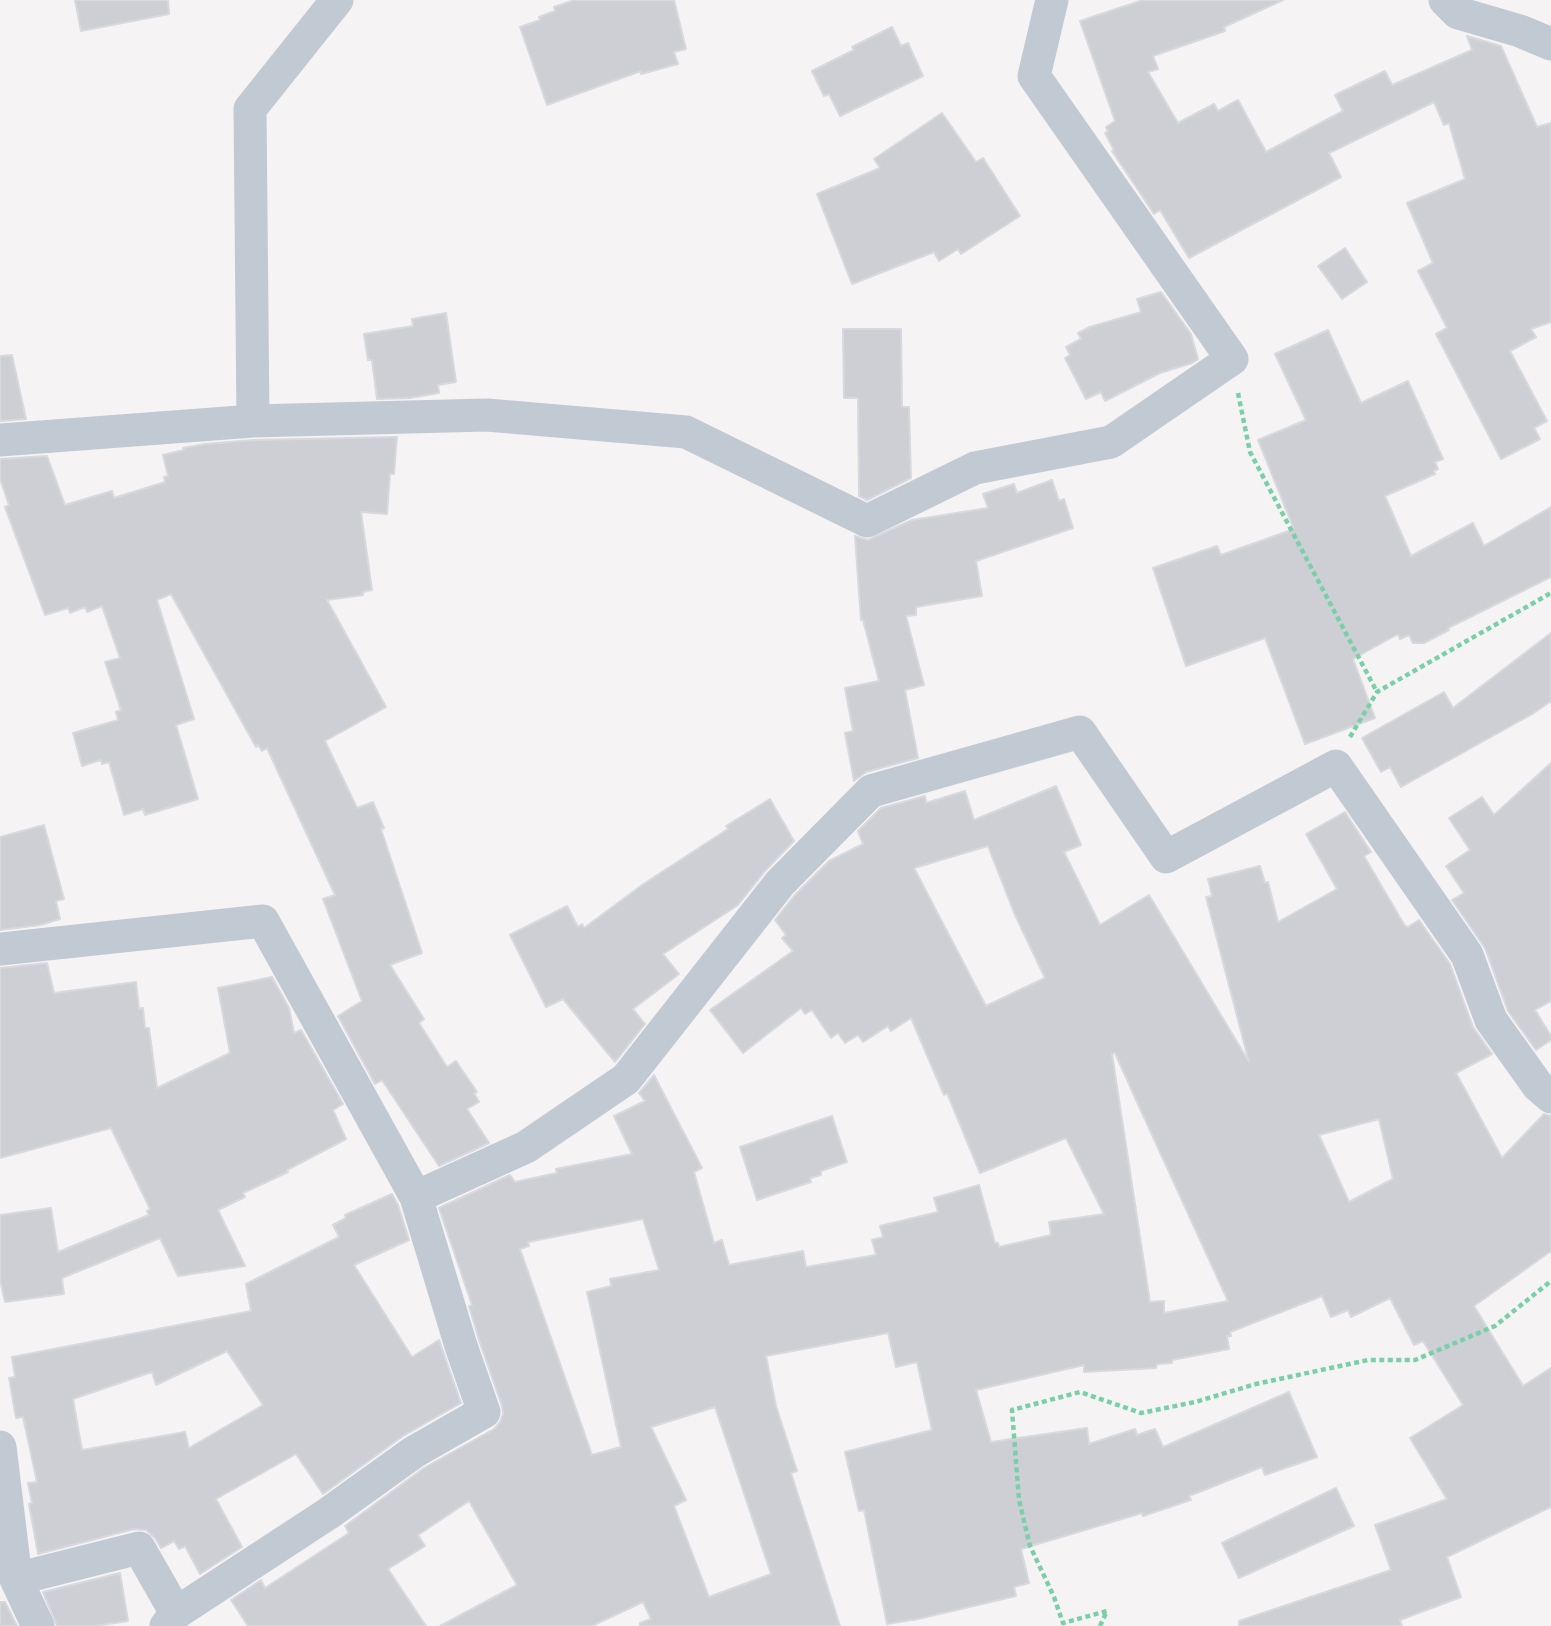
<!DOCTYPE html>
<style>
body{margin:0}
canvas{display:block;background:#f5f3f3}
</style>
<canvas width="1551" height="1626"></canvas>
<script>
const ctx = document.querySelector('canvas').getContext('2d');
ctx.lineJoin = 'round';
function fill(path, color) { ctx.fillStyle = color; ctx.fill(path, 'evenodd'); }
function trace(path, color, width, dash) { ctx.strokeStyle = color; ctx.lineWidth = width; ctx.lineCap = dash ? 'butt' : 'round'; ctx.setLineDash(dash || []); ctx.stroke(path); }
const building = new Path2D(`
 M75,0H168L169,14L81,31Z
 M574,0H674L686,49L674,52L678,64L641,74V71L547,105L520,27L540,20L539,17L555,11L554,7Z
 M1143,0H1283L1224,27L1225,31L1153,56L1158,69L1148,72L1178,123L1214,104L1218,111L1238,100L1266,152L1343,111L1335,95L1385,71L1392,85L1472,50L1467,36L1501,46L1537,127L1551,123V322L1531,329L1536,337L1510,351L1547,421L1534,428L1540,439L1501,459L1436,334L1447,328L1418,271L1433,263L1407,203L1465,179L1449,123L1444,125L1434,102L1329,153L1341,177L1189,258L1160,210L1154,214L1112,151L1114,150L1105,133L1108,131L1106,127L1115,121L1080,21Z
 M892,27L901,46L908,43L923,76L840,116L829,94L824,96L812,71L854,50L852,47Z
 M942,113L976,162L983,158L1020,216L961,254L958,249L939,261L934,252L852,284L817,194L880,168L874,159Z
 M1345,248L1367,282L1342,299L1318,266Z
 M1161,292L1191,334L1198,359L1192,363L1160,373L1105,401L1101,392L1086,399L1065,358L1070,355L1066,347L1081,339L1078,333L1090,327L1141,312L1137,299Z
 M446,313L456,382L438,385L439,393L410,398L377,399L372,360H368L364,334L413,326L412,319Z
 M843,329H901L902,407H909L911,478L867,500L859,496L858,398H844Z
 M1328,330L1361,403L1408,381L1443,459L1435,462L1438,469L1434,471L1435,474L1385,496L1411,556L1473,523L1484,546L1551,507V577L1448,628L1449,630L1424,643H1413L1409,635L1400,639L1398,634L1353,659L1375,718L1305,744L1265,638L1186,666L1153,568L1217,546L1221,555L1294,529L1258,440L1306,420L1275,354Z
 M12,355L26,419L0,421V356Z
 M397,437L394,474H390L387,514L361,512L372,590L363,592V595L327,600L386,707L325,741L357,808L373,802L384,828L381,829L422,953L390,965L424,1019L419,1023L447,1067L456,1061L477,1092L474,1093L479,1102L467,1109L489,1143L439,1166L382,1080L375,1084L338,1016L362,1001L323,899L335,895L267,748L262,751L258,745L256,747L171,594L157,600L194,719L176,725L198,799L145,815L143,809L124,815L109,762L102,764L101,760L82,766L73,733L118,720L116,712L121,710L105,662L120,658L102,606L87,612L85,607L70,613L68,608L45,615L5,507L9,505L0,479V459L47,456L65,505L112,491L114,498L165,482L164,477L168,476L163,455L184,450L183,448L205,444L254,440Z
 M1052,480L1059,501L1064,499L1073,528L976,561L982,596L916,607V615L906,616L924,685L905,690L918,758L866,772L854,781L845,733L853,731L845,688L879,681L863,620H861L855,536L868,540L912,520L988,508L983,494L1014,484L1017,493Z
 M1551,633V701L1534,713L1401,787L1390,767L1381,772L1362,738L1444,692L1453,708Z
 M1551,763V1001L1535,1010L1551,1036V1040L1536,1050L1508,1011L1485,948L1452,900L1464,893L1446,866L1470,850L1449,818L1482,797L1494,815Z
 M1056,786L1081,845L1064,852L1100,925L1149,895L1249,1062L1206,897L1212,896L1208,879L1260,866L1265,883L1268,882L1278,922L1337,889L1306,834L1345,812L1371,852L1364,856L1405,926L1408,927L1419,920L1450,964L1473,1027L1492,1054L1456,1073L1502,1158L1544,1114L1551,1116V1251L1474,1306L1523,1386L1551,1368V1507L1447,1557L1461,1597L1400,1620L1402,1626H1239V1621L1391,1570L1375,1525L1447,1499L1410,1438L1463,1405L1423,1341L1414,1345L1390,1298L1351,1317L1348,1310L1331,1317L1322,1296L1230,1332L1231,1336H1227L1229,1349L1172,1360V1363L1157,1364L1156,1368L1084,1372V1365L976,1390L991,1442L1087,1428L1089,1444L1135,1429L1137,1435L1155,1429L1163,1447L1289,1392L1317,1457L1265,1475L1262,1467L1189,1496L1191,1500L1143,1516L1142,1513L1021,1549L1029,1583L1014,1587L1016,1596L918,1619L887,1624L864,1510L859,1511L845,1452L932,1430L917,1362L896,1367L888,1333L766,1356L776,1406L797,1471L791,1473L840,1626H640V1623L651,1619L643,1602L592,1626H440L517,1585L469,1501L418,1535L425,1546L388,1569L426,1626H248L231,1600L261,1580L265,1588L349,1533L345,1526L424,1468L494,1429L500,1422L503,1414L502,1406L479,1340L469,1306L472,1305L439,1208L510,1175L515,1182L557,1173L556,1169L632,1154L614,1116L645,1101L639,1093L654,1075L702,1168L694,1172L714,1243L722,1240L729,1265L803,1251L806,1267L876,1255L872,1240L883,1237L880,1226L938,1212L934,1198L979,1185L995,1243H998L999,1247L1051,1235L1049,1222L1104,1214L1066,1138L980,1173L947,1093L944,1095L911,1018L891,1031L888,1026L863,1042L858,1035L845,1043L838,1033L831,1038L812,1010L805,1014L801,1008L743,1053L710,1010L793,951L782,938L786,935L775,920L794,896L829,861L863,844L858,831L881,808L925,796L926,803L965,791L974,820ZM988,846L1015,915L1045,978L986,1006L914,868ZM1115,1053L1137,1102L1228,1301L1164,1313V1301L1150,1302L1112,1054ZM1379,1119L1393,1179L1349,1202L1319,1135ZM643,1219L659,1270L610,1279L611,1286L587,1292L621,1447L592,1455L520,1249L529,1246L528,1242ZM715,1407L771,1574L709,1597L674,1506L686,1500L651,1427Z
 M770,799L794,841L765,871L738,905L663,954L679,974L633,1009L645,1024L615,1062L563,999L546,1007L510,935L567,906L578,927L582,924L584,928L642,885L728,829L726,826Z
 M44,825L64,899L56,901L60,919L40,925L0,930V837Z
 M47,963L54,993L136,982L139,1009L143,1008L145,1028H149L157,1088L230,1053L218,988L272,977L289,1008L294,1033L301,1030L343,1104L333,1110L346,1139L287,1170L288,1172L243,1193L245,1197L218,1210L245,1266L178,1276L160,1238L62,1278L64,1294L5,1302L0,1280V1215L51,1208L58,1252L149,1215L147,1211L150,1209L111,1128L0,1158V968Z
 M832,1116L847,1162L821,1171V1175L810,1178L811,1182L757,1200L740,1147Z
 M392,1194L398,1205L409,1240L354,1265L412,1357L439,1340L461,1403L403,1436L323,1494L296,1454L216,1499L242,1547L200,1574L185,1546L179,1549L174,1541L161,1548L155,1538L146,1530L134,1529L38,1554L29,1504L32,1503L28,1483L37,1482L23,1417L16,1418L9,1378L15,1377L12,1357L251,1311L246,1284L339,1237L333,1225L346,1218L345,1215ZM227,1351L263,1405L189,1448L185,1432L82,1450L73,1399L152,1372L156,1385Z
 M1336,1488L1354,1526L1239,1578L1222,1543Z
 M120,1573L128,1621L95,1626H57L43,1592Z
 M0,1602H5L17,1626H0Z`);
const path = new Path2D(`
 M1238,393L1250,452L1377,692
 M1350,737L1377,692L1551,593
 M1100,1626L1107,1611L1063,1623L1054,1597L1030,1546L1019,1500L1012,1410L1080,1392L1141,1413L1195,1402L1256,1384L1368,1360H1415L1495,1326L1551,1281`);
const minor = new Path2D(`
 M1445,0L1458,13L1520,31L1551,44
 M253,421L487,415L686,432L867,521L975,468L1111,442L1232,359L1034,76L1052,0
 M0,440L253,421L250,109L337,0
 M0,949L263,921L416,1197L526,1147L626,1079L780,883L871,791L1080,732L1166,857L1336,766L1467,955L1491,1020L1538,1086L1551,1097
 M0,1447L16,1579L38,1626
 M16,1579L139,1548L176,1613
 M166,1626L176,1613L329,1513L414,1452L484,1412L461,1346L416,1197`);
fill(building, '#cdcfd5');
trace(building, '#d7d9de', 2);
trace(path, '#7ad0a6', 4.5, [5, 3.5]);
trace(minor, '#c1cad2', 33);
</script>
